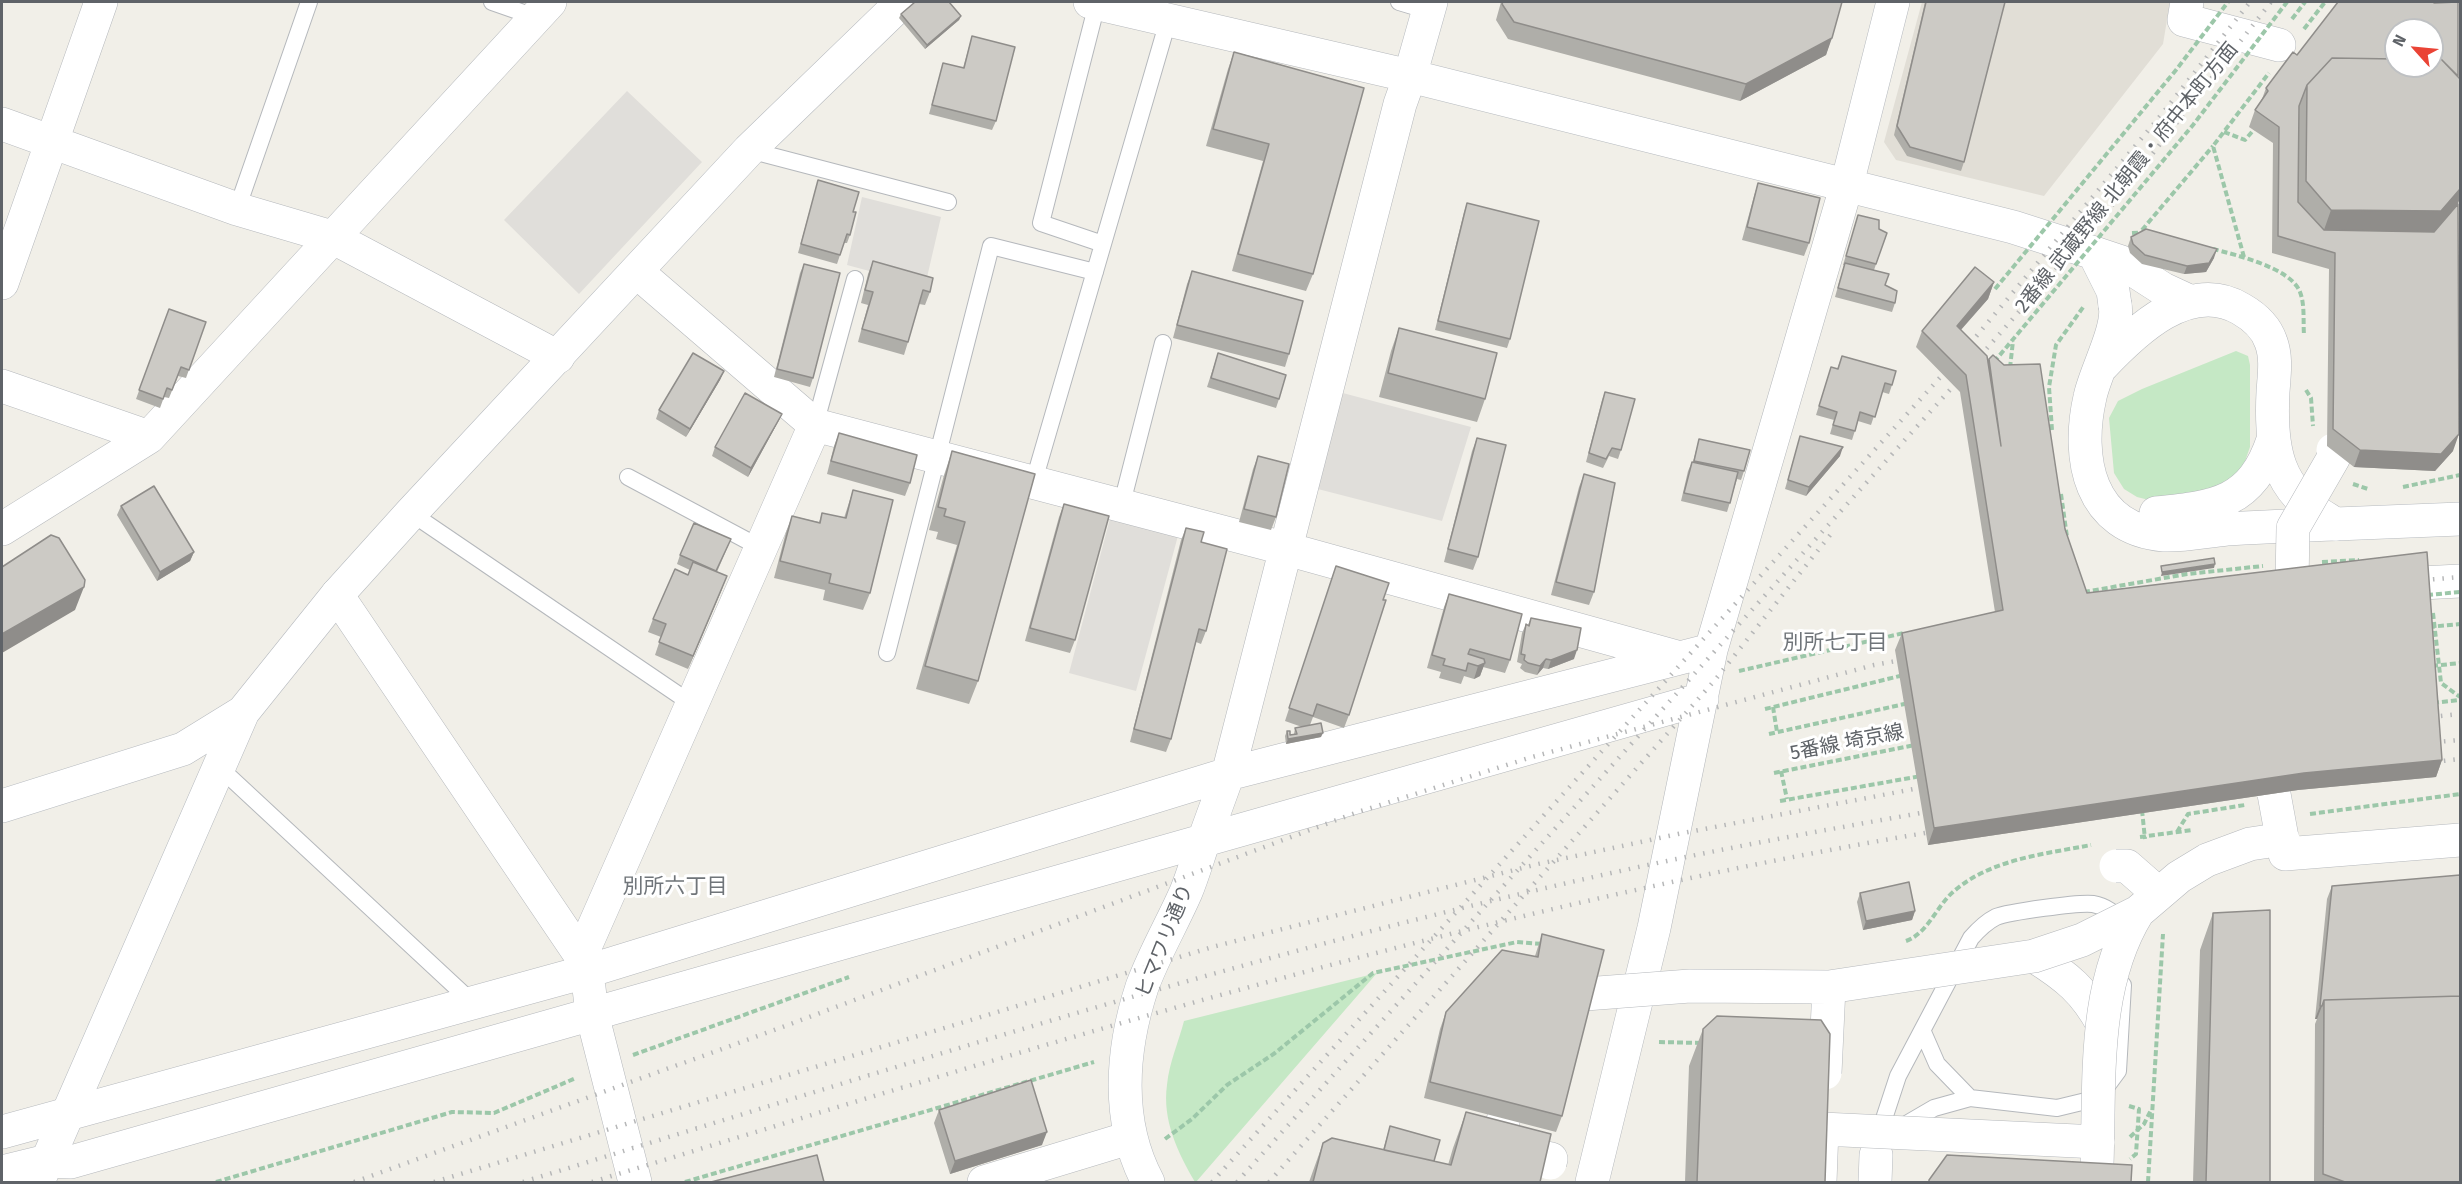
<!DOCTYPE html>
<meta charset="utf-8">
<style>
body{margin:0}
#map{position:relative;width:2462px;height:1184px;overflow:hidden;background:#f1efe8;font-family:"Fira Sans",sans-serif}
canvas{display:block}
.frame{position:absolute;inset:0;border:3px solid #5f6368;pointer-events:none}
.north{position:absolute;left:2384px;top:18px;width:60px;height:60px;box-sizing:border-box;background:#fff;border:2px solid #bfc1c3;border-radius:50%;rotate:297deg;font-size:16px;font-weight:700;line-height:24px;text-align:center;color:#5f6368}
.north::after{content:'';display:block;margin:auto;width:21px;height:27px;background:#ea4335;clip-path:polygon(50% 0,100% 100%,50% 72%,0 100%)}
</style>
<div id="map">
<canvas width="2462" height="1184"></canvas>
<div class="frame"></div>
<div class="north">N</div>
</div>
<script>
const ctx = document.querySelector('canvas').getContext('2d');
ctx.lineJoin = 'round';
function fill(path, color) { ctx.fillStyle = color; ctx.fill(path, 'evenodd'); }
function trace(path, color, width, dash) { ctx.strokeStyle = color; ctx.lineWidth = width; ctx.lineCap = dash ? 'butt' : 'round'; ctx.setLineDash(dash || []); ctx.stroke(path); }
function label(font, color, halo, rows, align = 'center') {
  ctx.font = font + ' "Fira Sans","Noto Sans JP",sans-serif'; ctx.lineWidth = 6; ctx.setLineDash([]); ctx.textBaseline = 'middle'; ctx.strokeStyle = halo; ctx.fillStyle = color; for (const [text, x, y, turn = 0] of rows) {
    ctx.save(); ctx.translate(x, y); ctx.rotate((+turn || 0) * Math.PI / 180); ctx.textAlign = isNaN(turn) ? turn : align; if (halo) ctx.strokeText(text, 0, 0); ctx.fillText(text, 0, 0); ctx.restore();
  }
}
const industrial = new Path2D(`
 M627,91L702,162L579,294L504,220Z
 M862,197L941,217L925,286L847,265Z
 M1339,392L1471,427L1442,521L1314,488Z
 M1111,515L1179,532L1136,691L1069,673Z`);
const education = new Path2D(`
 M1922,2H2170L2163,44L2044,196L1896,160L1884,142Z`);
const green = new Path2D(`
 M2236,351L2248,356L2250,365V447L2243,467L2232,481L2161,503L2137,497L2124,489L2114,473L2109,418L2118,401L2142,389Z
 M1377,973L1196,1182H1195C1178,1153 1162,1120 1167,1085C1169,1063 1179,1041 1184,1021Z`);
const path = new Path2D(`
 M2292,19L2305,2
 M2304,29L2325,2
 M2224,132L2245,140L2257,126
 M2142,230L2213,146
 M2132,233L2148,232
 M2213,249C2236,255 2291,268 2300,292C2305,305 2303,321 2304,335
 M2244,257L2213,146L2269,73
 M2306,390L2311,398L2313,426
 M2052,430L2049,387L2056,345L2084,306
 M2353,484L2368,489
 M2403,487L2460,475
 M2061,494L2067,537
 M2322,562L2359,560
 M2084,592L2187,574L2263,566
 M2433,613L2441,683L2460,697
 M1739,671L1904,633
 M1773,707L1777,732
 M1781,771L1787,799
 M2142,810L2145,839
 M2310,814L2460,794
 M2177,832L2188,814L2245,805
 M2140,837L2192,830
 M1906,941C1928,933 1936,907 1953,892C1990,859 2045,854 2091,845
 M1659,1042L1702,1043
 M633,1055L849,977
 M2130,1137L2144,1124L2151,1110
 M1165,1139L1192,1119L1227,1085L1275,1053L1373,973L1517,942L1543,944
 M216,1182L452,1112L494,1113L576,1078
 M685,1182L1094,1062
 M2148,1182L2163,934`);
const lane = new Path2D(`
 M492,2L535,17
 M1399,2L1429,11
 M1097,4L1041,223L1103,244
 M749,150L948,202
 M237,209L309,2
 M815,425L855,279
 M628,477L761,548
 M1033,484L1168,21
 M1121,507L1163,343
 M411,513L692,704
 M887,653L991,246L1095,272
 M219,767L473,1003
 M1923,1032L1937,1064L1970,1098
 M1898,1129L1934,1108L1970,1098L2057,1108L2086,1101L2104,1090L2118,1071L2123,985
 M1878,1137L1898,1076L1971,938C1978,930 1986,922 1996,917C2008,912 2080,902 2093,904C2105,906 2117,914 2123,924`);
const street = new Path2D(`
 M1090,2L1410,76L1400,104L1228,774L1204,840
 M2187,2L2184,20L2279,45
 M2,124L237,209L332,237L558,357
 M2094,253L2121,262L2163,289L2191,302
 M2,283L101,2
 M2115,305C2120,328 2095,372 2090,397C2076,458 2089,529 2164,535C2184,536 2206,531 2227,529C2263,527 2300,525 2336,524
 M2101,367C2134,332 2189,278 2241,309C2255,317 2266,327 2271,342C2277,358 2274,376 2273,392C2270,448 2276,490 2329,520
 M2,386L149,437
 M815,425L1287,549L1680,658
 M2156,513C2216,507 2252,503 2273,440
 M2,529L149,437L550,2
 M2421,583L2460,581
 M337,595L581,956L589,988L592,1014L635,1182
 M581,956L815,425L637,272
 M2034,956C2066,976 2085,991 2103,1025
 M2,1132L585,972L1228,774L1711,650
 M2,1172L47,1161L71,1162L1702,699
 M984,1182L1129,1138
 M1592,1182L1654,928L1711,650L1847,184`);
const secondary = new Path2D(`
 M1431,2L1410,76L2013,227L2094,253L2113,291L2115,305
 M1847,184L1893,2
 M2336,524L2460,519
 M2,806L183,749L243,712L337,595L411,513L749,150L902,2
 M38,1182L243,712
 M1148,1182C1116,1122 1121,1051 1142,987C1154,954 1172,924 1186,892C1193,875 1198,857 1204,840
 M1875,1182L1876,1155`);
const rail = new Path2D(`
 M2414,581L2460,577
 M2422,718L2460,714
 M2425,743L2460,740
 M2425,763L2460,759
 M354,1182L769,1032L1358,812L1532,757L1874,665L1913,658
 M434,1182L1216,946L1538,864L1678,834L1935,785
 M523,1182C891,1069 1258,950 1634,868C1735,846 1836,828 1938,810
 M592,1182C1038,1046 1483,906 1943,830
 M1212,1182L1964,351L2161,115L2250,2
 M1237,1182L1975,362L2114,203L2271,2
 M1269,1182L1715,680L1831,534`);
const pathBridge = new Path2D(`
 M1995,289L2176,70L2228,2
 M1994,362L2193,125L2287,2
 M2010,368L2013,341
 M2427,595L2460,592
 M2429,627L2460,624
 M2432,666L2460,663
 M2433,703L2460,700
 M1765,709L1904,675
 M1769,734L1909,703
 M1774,773L1915,745
 M1780,801L1921,776
 M2129,1106L2139,1109L2136,1154L2130,1159`);
const streetBridge = new Path2D(`
 M2292,583L2293,528L2334,457L2333,450
 M2274,794L2285,854L2460,840
 M2116,866H2127L2159,894
 M1560,1017L1572,995L1690,986L1829,987L2034,956L2082,940L2138,912L2179,877L2207,860L2250,844L2283,839
 M1825,1073L1829,987
 M1525,1080L1506,1110L1495,1150L1529,1159L1536,1156L1551,1159L1550,1163
 M2097,1165C2100,1081 2092,986 2138,912
 M1820,1182L1822,1129L2098,1142`);
const wall = new Path2D(`
 M1501,2H1842L1826,55L1740,101L1508,39L1496,20Z
 M1925,2H2005L1964,162L1961,171L1907,156L1894,135Z
 M901,14L961,16L959,20L925,49L899,18Z
 M972,36L996,121L992,130L929,114L943,63L963,68Z
 M1234,52L1364,88L1313,274L1306,291L1232,271L1263,161L1206,146L1228,69Z
 M2293,52L2458,204L2453,451L2435,471L2354,467L2327,446L2329,269L2272,253L2273,143L2249,127L2255,110L2262,99L2266,88Z
 M818,180L853,212L850,235L847,243H844L837,264L798,253Z
 M1758,183L1809,243L1804,256L1742,240L1754,196Z
 M1467,203L1510,339L1507,348L1435,330L1464,212Z
 M1858,215L1879,229L1887,233L1874,270L1885,285L1895,303L1892,312L1835,297L1844,265H1843Z
 M2131,237L2214,258L2206,272L2184,274L2142,264L2130,253L2128,246Z
 M873,261L930,292L925,305L919,304L908,342L904,355L858,342L868,305L861,303L868,274Z
 M804,264L813,378L810,387L774,377L800,273Z
 M1192,271L1289,354L1285,367L1173,338L1187,284Z
 M1994,282L1988,299L1961,330L1988,363L1989,359L2065,529L2087,593L2442,760L2436,777L2298,790L1928,845L1895,650L1902,633L1995,612L1960,392L1916,347L1922,331Z
 M169,309L206,322L186,378L178,376L169,398L164,397L160,408L136,399Z
 M1399,328L1485,399L1477,422L1379,397L1391,351Z
 M1218,353L1279,399L1276,408L1207,387Z
 M1842,356L1892,385L1889,394L1882,392L1871,425L1858,421L1852,440L1830,434L1834,420L1816,415L1831,367L1837,369Z
 M724,371L720,380L686,437L656,419L659,410Z
 M1605,392L1621,450L1618,459L1609,456L1603,468L1586,462L1602,400Z
 M782,414L778,422L748,477L712,456L715,447Z
 M839,433L910,483L905,496L827,474L834,446Z
 M1800,436L1840,456L1806,496L1785,489Z
 M1477,438L1478,557L1473,570L1444,562L1472,451Z
 M1699,439L1744,471L1741,480L1737,479L1727,512L1681,501L1688,471L1692,462H1693Z
 M952,451L1035,474L978,681L969,704L916,689L957,545L936,539L938,532L929,530L944,475Z
 M1258,456L1276,517L1271,530L1239,522L1253,469Z
 M1584,474L1594,592L1589,605L1551,595L1579,487Z
 M853,490L870,593L863,610L823,600L825,590L774,578L786,532L792,516L819,522L822,513L844,518Z
 M1064,504L1075,640L1070,653L1025,641L1059,517Z
 M121,506L194,552L190,561L157,581L117,515Z
 M1186,528L1201,542L1206,631L1201,644L1196,642L1171,739L1166,752L1130,742L1181,540Z
 M731,539L717,572L722,589L688,669L655,655L661,637L648,632L653,619L688,575L690,570L677,564L680,555Z
 M1336,566L1383,600L1349,715L1344,728L1313,717L1310,725L1321,737L1286,744L1285,736L1287,731L1290,735L1294,734L1295,728L1302,727L1285,721Z
 M1449,594L1510,660L1505,673L1483,667L1480,676L1474,679L1464,676L1461,684L1439,678L1441,672L1427,668L1444,607Z
 M1531,618L1574,659L1548,669L1543,668L1537,675L1525,672L1520,668L1522,664L1517,662L1522,633L1526,624L1528,625Z
 M2332,886L2460,1182H2314L2315,1024L2317,1019H2315L2327,899Z
 M1860,893L1915,911L1912,920L1863,930L1857,902Z
 M2213,913L2270,1182H2193L2200,950Z
 M1542,934L1562,1116L1556,1132L1424,1098L1440,1029L1446,1012L1535,956Z
 M1703,1029L1825,1182H1685L1689,1066Z
 M939,1110L1042,1145L950,1174L934,1123Z
 M1466,1112L1540,1182H1309L1323,1143L1383,1150L1390,1126L1434,1161L1448,1165L1453,1148Z`);
const shadedWall = new Path2D(`
 M961,16L959,20L925,49L927,45Z
 M1832,38L1826,55L1740,101L1746,84Z
 M2460,189V198L2452,221L2427,249L2318,247L2331,210Z
 M2217,249L2214,258L2206,272L2184,274L2187,266Z
 M1994,282L1988,299L1950,342L1957,326Z
 M724,371L720,380L686,437L690,429Z
 M782,414L778,422L748,477L751,468Z
 M2459,434L2453,451L2435,471L2354,467L2360,450Z
 M1843,447L1840,456L1806,496L1809,487Z
 M194,552L190,561L157,581L160,572Z
 M2215,564L2214,568L2161,576L2162,572Z
 M727,576L722,589L688,669L693,656Z
 M84,587L75,610L2,653V634Z
 M1577,650L1574,659L1548,669L1551,660Z
 M1546,659L1543,668L1537,675L1540,666Z
 M1485,663L1480,676L1474,679L1478,666Z
 M1323,733L1321,737L1286,744L1288,739Z
 M2442,760L2436,777L2298,790L1928,845L1934,828L2304,773Z
 M1915,911L1912,920L1863,930L1866,921Z
 M2320,1006H2322L2317,1019H2315Z
 M1047,1132L1042,1145L950,1174L955,1161Z`);
const building = new Path2D(`
 M915,2H949L961,16L927,45L901,14Z
 M1503,2H1842L1832,38L1746,84L1514,22L1502,4Z
 M1926,2H2005L1964,162L1910,147L1897,126Z
 M2338,2H2434V3L2458,2V76L2441,59H2432V30H2396V59L2332,58L2307,85L2299,106L2298,202L2324,230L2434,232L2458,204L2459,434L2441,454L2360,450L2333,429L2335,253L2278,236L2279,127L2255,110L2268,91L2266,88L2293,52L2297,55Z
 M972,36L1015,47L996,121L932,105L943,63L964,68Z
 M1234,52L1364,88L1313,274L1238,254L1269,144L1213,129Z
 M2332,58L2396,59V66H2432V59H2441L2460,79V189L2441,211L2331,210L2306,181L2307,85Z
 M818,180L859,192L853,212H856L850,235L847,234L840,255L801,244Z
 M1758,183L1820,198L1809,243L1747,227Z
 M1467,203L1539,221L1510,339L1438,321Z
 M1858,215L1879,220V229L1887,233L1876,264L1846,256Z
 M2146,229L2217,249L2209,263L2187,266L2145,255L2133,244L2131,237Z
 M873,261L933,278L930,292L923,290L908,342L862,329L873,292L865,290Z
 M1845,263L1889,274L1885,285L1897,291L1895,303L1838,288Z
 M804,264L840,273L813,378L777,369Z
 M1975,267L1994,282L1957,326L1987,356L2001,446L1989,359L1993,355L2004,365L2040,364L2065,529L2087,593L2427,552L2442,760L2304,773L1934,828L1902,633L2003,610L1966,375L1922,331Z
 M1192,271L1303,301L1289,354L1177,325Z
 M169,309L206,322L189,370L181,367L172,390L167,388L163,399L139,390Z
 M1399,328L1497,353L1485,399L1388,373Z
 M693,353L724,371L690,429L659,410Z
 M1218,353L1286,375L1279,399L1211,378Z
 M1842,356L1896,371L1892,385L1885,383L1875,417L1860,412L1855,431L1833,425L1837,412L1819,406L1831,367L1838,369Z
 M1605,392L1635,399L1621,450L1612,448L1606,459L1589,453Z
 M745,393L782,414L751,468L715,447Z
 M839,433L917,455L910,483L831,461Z
 M1800,436L1843,447L1809,487L1788,480Z
 M1477,438L1506,445L1478,557L1448,549Z
 M1699,439L1750,450L1744,471L1694,461Z
 M952,451L1035,474L978,681L925,666L965,522L944,516L946,509L938,507Z
 M1258,456L1289,464L1276,517L1244,509Z
 M1692,462L1738,472L1730,503L1684,493Z
 M1584,474L1615,483L1594,592L1556,582Z
 M154,486L194,552L160,572L121,506Z
 M853,490L893,500L870,593L829,583L831,574L780,561L792,516L820,523L822,513L846,518Z
 M1064,504L1109,516L1075,640L1030,628Z
 M694,523L731,539L716,571L680,555Z
 M1186,528L1204,532L1201,542L1227,549L1206,631L1199,629L1171,739L1134,729Z
 M51,535L59,538L85,580L84,587L2,634V567Z
 M2214,558L2215,564L2162,572L2161,566Z
 M693,562L727,576L693,656L659,642L666,624L653,619L675,569L688,575Z
 M1336,566L1389,583L1383,600H1386L1349,715L1317,704L1313,716L1289,708Z
 M1449,594L1522,614L1510,660L1470,649L1468,654L1484,659L1485,663L1478,666L1468,663L1466,671L1443,665L1445,659L1432,655Z
 M1531,618L1581,628L1577,650L1551,660L1546,659L1540,666L1528,663L1524,660L1525,655L1521,654L1526,624L1529,626Z
 M1321,723L1323,733L1288,739L1287,731H1290V735L1297,734L1295,728Z
 M2460,875V996L2324,1000L2322,1006H2320L2332,886Z
 M1909,882L1915,911L1866,921L1860,893Z
 M2270,910V1182H2206L2213,913Z
 M1542,934L1604,950L1562,1116L1430,1082L1446,1012L1502,950L1538,957Z
 M2460,996V1182H2345L2323,1174L2324,1000Z
 M1717,1016L1821,1020L1830,1034L1825,1182H1697L1703,1029Z
 M1031,1080L1047,1132L955,1161L939,1110Z
 M1466,1112L1551,1134L1540,1182H1313L1323,1143L1332,1138L1451,1165Z
 M1390,1126L1440,1140L1434,1161L1384,1150Z
 M817,1155L824,1182H711Z
 M1947,1155L2132,1165L2131,1182H1929V1180Z`);
const streetNames = [
 ["2番線 武蔵野線 北朝霞・府中本町方面",2127,178,-51],
 ["5番線 埼京線",1847,743,-11],
 ["ヒマワリ通り",1165,941,-68]
];
const neighbourhoodNames = [
 ["別所七丁目",1835,643],
 ["別所六丁目",675,887]
];
fill(industrial, '#e0deda');
fill(education, '#e1ded6');
fill(green, '#c5e8c5');
trace(lane, '#b5b8bc', 18);
trace(street, '#b5b8bc', 34);
trace(secondary, '#b6babf', 34);
trace(path, '#9cc7a9', 4, [6, 3]);
trace(lane, '#fff', 16);
trace(street, '#fff', 33);
trace(secondary, '#fff', 33);
trace(rail, '#b6b7b8', 4.5, [1.5, 8]);
trace(streetBridge, '#b5b8bc', 34, []);
trace(pathBridge, '#9cc7a9', 4, [6, 3]);
trace(streetBridge, '#fff', 33);
fill(wall, '#afaea9');
fill(shadedWall, '#8f8d8a');
fill(building, '#cccac5');
trace(building, '#8f8d8a', 1.5);
label('20px', '#5f6368', '#fff', streetNames);
label('21px', '#70757a', '#fff', neighbourhoodNames);
</script>
